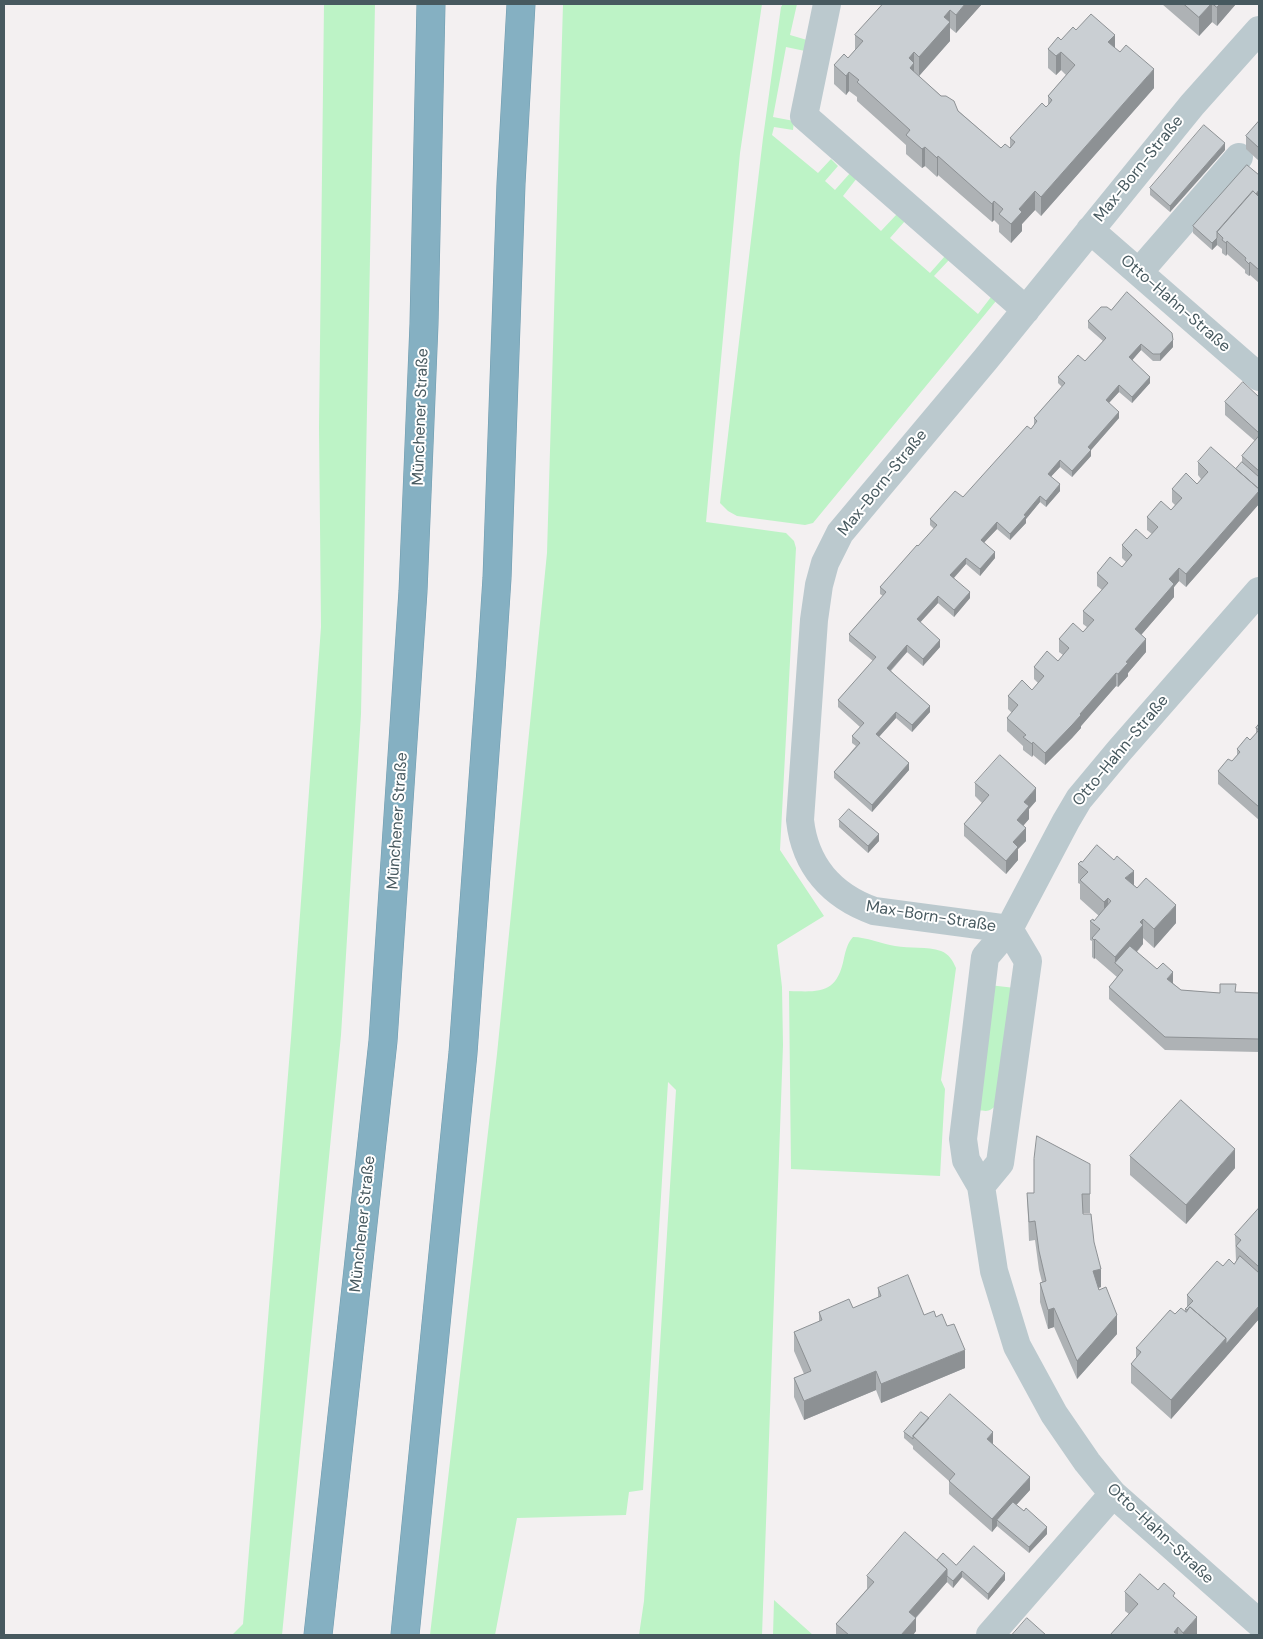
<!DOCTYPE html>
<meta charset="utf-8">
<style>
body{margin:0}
#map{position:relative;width:1263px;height:1639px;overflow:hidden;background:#f3f0f1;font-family:"DM Sans",sans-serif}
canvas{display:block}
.frame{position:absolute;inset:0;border:5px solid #47595f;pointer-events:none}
</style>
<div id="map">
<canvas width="1263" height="1639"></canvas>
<div class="frame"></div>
</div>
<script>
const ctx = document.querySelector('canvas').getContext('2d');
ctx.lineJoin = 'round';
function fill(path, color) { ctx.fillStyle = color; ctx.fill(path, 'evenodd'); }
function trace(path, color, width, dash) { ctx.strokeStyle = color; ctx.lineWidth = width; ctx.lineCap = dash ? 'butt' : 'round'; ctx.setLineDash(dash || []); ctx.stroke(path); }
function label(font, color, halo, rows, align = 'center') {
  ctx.font = font + ' "DM Sans",sans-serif'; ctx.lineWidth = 4; ctx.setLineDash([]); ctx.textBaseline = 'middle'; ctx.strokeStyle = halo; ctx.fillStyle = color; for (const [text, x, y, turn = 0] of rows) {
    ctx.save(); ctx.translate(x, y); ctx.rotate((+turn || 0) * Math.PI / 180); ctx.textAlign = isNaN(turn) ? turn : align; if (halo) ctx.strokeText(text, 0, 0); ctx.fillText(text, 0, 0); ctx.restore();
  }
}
const green = new Path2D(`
 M324,4H375L361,714L341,1035L282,1635H232L243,1624L291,1038L321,627L319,427Z
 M563,4H762L740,153L706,522L786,533L794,541L796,548L780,850L824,916L777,945L782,987L783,1045L762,1635H639L644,1601L676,1090L668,1082L643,1490L629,1492L626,1515L517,1518L495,1635H430L497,1054L547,553Z
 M783,4H797L790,35L807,40L805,51L786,47L773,117L794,121L793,130L774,127L772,135L818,173L831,159L838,166L825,181L835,190L851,172L857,178L843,196L881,231L897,214L905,221L890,238L930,273L945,256L949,260L934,276L978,314L991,297L996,301L813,523L805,525L737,516L728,511L720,503L763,138L781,7Z
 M853,937C866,937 882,944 895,946C910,949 927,946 941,951C949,954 953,961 956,968L941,1080L945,1089L940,1176L791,1169L789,991C820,992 837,994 844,958C846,950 847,944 853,937Z
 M989,985L1015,988L997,1104C991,1111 988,1112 979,1110Z
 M774,1600L813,1635H773Z`);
const minor = new Path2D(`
 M827,4L804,116L1026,310
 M1090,230L1259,377
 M1139,272L1239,157
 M1259,591L1119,751L1079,799L1066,821L1009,929L985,957L963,1139L966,1160L981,1186L994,1271L1017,1346L1054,1414L1087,1462L1113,1494L1259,1623
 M1009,929L874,911C832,896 805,866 800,820L814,620L819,585L825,563L840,533L985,360L1192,105L1259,30
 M981,1186L1000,1163L1028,961L1009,929
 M990,1635L1113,1494`);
const highway = new Path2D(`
 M318,1635L383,1041L413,591L424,324L431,4
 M405,1635L463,1053L491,670L497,578L511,184L521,4`);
const wall = new Path2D(`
 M883,4H982L956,33L950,28V41L919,76L914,72L1001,148H1010V138L1048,106V96L1066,75L1061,70L1056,75L1048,68V49L1076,30L1115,48L1154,88L1041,216L1035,210L1022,224V231L1011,243L999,232V225L994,220L992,222L938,175L937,177L925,166L922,168L906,154V145L857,101V97L849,91L846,95L834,84V65L848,58L855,50V35Z
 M1162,4H1236L1217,26L1212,22L1199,36Z
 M1259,121V161L1246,149V136Z
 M1225,150L1170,212L1150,195V188Z
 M1259,175V283L1250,275L1249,276L1245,273V270L1227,254L1226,256L1222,253V249L1217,245L1212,250L1193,233V226Z
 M1111,310L1173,347L1160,361H1153L1141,350L1132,360L1150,383L1132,403L1119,392L1109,403L1119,418L1091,450V456L1072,477L1060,467L1051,476L1060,491L1046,507L1040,502L1026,519V523L1010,540L997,529L984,542L995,558L980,576L966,564L954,578L970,598L954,617L938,603L920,622L940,647L923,666L907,652L891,671L930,712L912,732L896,718L879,737L909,770L872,812L834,778V772L856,746L852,743V736L860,727L838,707V700L873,661L849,641V634L883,596L880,594V587L934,529L930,525V519L963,497L1031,429L1034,425V418L1062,387L1058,383V377L1085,361L1103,341L1088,328V321Z
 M1259,397V504L1186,587L1179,581L1174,587V597L1141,635L1146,652L1128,673V676L1118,687L1116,686L1081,726V728L1072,738L1045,765L1033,755L1032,757L1023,750V746L1007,731V718L1012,713L1008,709V696L1032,690L1038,683L1034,679V667L1058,661L1063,655L1059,652V639L1083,632L1087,627L1083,624V611L1102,590L1097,586V573L1122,567L1126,562L1122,558V545L1147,539L1152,534L1147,530V517L1171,510L1175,505L1172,502V489L1197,484L1201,479L1198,475V462L1236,469L1242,462V456L1255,441L1225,415V402Z
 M1259,724V820L1218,784V771L1232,761L1237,755V749L1250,740L1256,734V728Z
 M975,783L1036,801L1029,809V819L1023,826L1026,841L1018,849V860L1006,874L964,836V824L982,803L975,796Z
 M839,820L879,841L868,853L839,827Z
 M1082,862L1134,885L1176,923L1154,948L1143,938V944L1137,952L1181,990L1220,993H1259V1052L1165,1050L1109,999V987L1117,977L1095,958L1094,959L1092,957V941L1090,940V921H1094L1099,916L1080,899V884L1078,883V864Z
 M1130,1156L1235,1168L1186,1224L1130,1175Z
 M1090,1183V1213H1083L1101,1287L1098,1288L1117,1334L1077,1379L1054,1327L1048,1329L1040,1302V1283L1042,1282L1039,1270L1035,1240L1029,1241L1027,1193H1034Z
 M1259,1208V1319L1171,1419L1131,1383V1364L1136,1358V1348L1175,1314L1185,1312V1309L1187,1307V1295L1223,1266L1234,1264L1236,1261L1235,1235Z
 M878,1288L924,1315L936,1317L965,1368L881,1403L876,1390L804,1420L794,1397V1378L804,1374L794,1351V1332L819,1322V1312L853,1308L878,1298Z
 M929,1418L993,1444L1030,1490L1016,1505L1047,1534L1029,1553L997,1526L992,1532L949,1494V1481L913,1449V1446L904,1438V1432Z
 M937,1560L1005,1580L988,1600L962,1577L953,1588L947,1582L916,1618V1631L913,1635H836V1624L867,1589V1576Z
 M1158,1590L1175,1598L1197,1635H1110L1129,1614L1125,1611V1592Z`);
const shadedWall = new Path2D(`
 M965,4H982L956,33V15Z
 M1211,4H1212V22L1199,36V17Z
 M1220,4H1236L1217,26V7Z
 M950,10V41L919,76V57L944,17Z
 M1115,35V54L1108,42Z
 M914,52V82L910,87L909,58Z
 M1061,52V70L1056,75V56Z
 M1154,69V88L1041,216V197Z
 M849,72V91L846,95V76Z
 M1225,143V150L1170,212V206Z
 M925,147V166L922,168V149Z
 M938,156V175L937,177V158Z
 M1259,190V197L1223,238Z
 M1035,191V210L1022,224V231L1011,243V224L1019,209Z
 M994,201V220L992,222V204Z
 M1217,238V245L1212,250V243Z
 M1227,241V254L1226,256V243Z
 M1250,262V275L1249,276V264Z
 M1173,340V347L1160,361V354Z
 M1141,344V350L1129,364V357Z
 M1150,377V383L1132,403V397Z
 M1119,385V392L1106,406V400Z
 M1119,412V418L1091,450V456L1072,477V471L1088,447Z
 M1060,460V467L1048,480V474Z
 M1060,484V491L1046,507V501Z
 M1259,491V504L1186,587V574Z
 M1040,496V502L1026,519V523L1010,540V534L1024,515Z
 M997,522V529L981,546V540Z
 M995,552V558L980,576V569Z
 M966,558V564L950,582V575Z
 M1179,568V581L1174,587V597L1135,642V629L1169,579Z
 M970,592V598L954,617V610Z
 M938,596V603L917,626V619Z
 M1146,639V652L1128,673V676L1118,687V674L1126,662Z
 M940,640V647L923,666V659Z
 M907,645V652L887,674V668Z
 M1116,673V686L1081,726V728L1072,738L1045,765V753Z
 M930,706V712L912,732V725Z
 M896,712V718L876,740V734Z
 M1033,742V755L1032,757V744Z
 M909,763V770L872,812V805Z
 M1036,788V801L1029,809V819L1017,833V820L1024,802Z
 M1026,828V841L1018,849V860L1006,874V861L1013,842Z
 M879,834V841L868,853V846Z
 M1134,871V890L1125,878Z
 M1108,898V917L1104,921V902Z
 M1176,905V923L1154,948V929Z
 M1143,919V944L1121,969L1115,963V957Z
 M1095,939V958L1094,959V940Z
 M1173,972V985L1167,979Z
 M1235,1149V1168L1186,1224V1205Z
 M1101,1269V1287L1093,1290V1271Z
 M1259,1306V1319L1226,1357V1344Z
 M1054,1308V1327L1048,1329V1310Z
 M1117,1315V1334L1077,1379V1361Z
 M1226,1338V1357L1171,1419V1400Z
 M965,1350V1368L881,1403V1384Z
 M876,1371V1390L804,1420V1401Z
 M993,1432V1445L987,1439Z
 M1030,1477V1490L1000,1523L997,1520V1526L992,1532V1519Z
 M1047,1527V1534L1029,1553V1547Z
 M947,1569V1582L909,1625V1612Z
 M962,1571V1577L953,1588V1581Z
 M1005,1573V1580L988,1600V1594Z
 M1197,1617V1635H1183V1633Z
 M916,1618V1631L913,1635H901Z
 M1178,1627V1635L1174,1632Z`);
const building = new Path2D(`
 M883,4H965L956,15L950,10L944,17L950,22L919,57L914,52L909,58L914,63L910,68L941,96H946L954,101L958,111L1001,148L1005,144L1010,148L1015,142L1010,138L1042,103L1046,107L1049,104L1052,100L1048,96L1075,65L1061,52L1056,56L1048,49L1058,37L1061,40L1073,27L1076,30L1091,14L1115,35L1108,42L1120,52L1126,45L1154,69L1041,197L1035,191L1019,209L1022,212L1011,224L999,214L1003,209L994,201L992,204L938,156L937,158L925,147L922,149L906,135L910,130L857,82L859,80L849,72L846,76L834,65L844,54L848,58L863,41L855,35Z
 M1184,4H1211L1199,17Z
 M1213,4H1220L1217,7Z
 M1259,121V148L1246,136Z
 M1204,125L1225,143L1170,206L1150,188Z
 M1247,165L1259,175V190L1256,194L1253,191L1217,232V238L1212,243L1193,226Z
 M1253,191L1259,197V270L1250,262L1249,264L1245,260L1246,258L1227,241L1226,243L1222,240L1223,238L1217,232Z
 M1127,292L1172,333L1173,340L1160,354H1153L1141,344L1129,357L1150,377L1132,397L1119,385L1106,400L1119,412L1088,447L1091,450L1072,471L1060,460L1048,474L1060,484L1046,501L1040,496L1024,515L1026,516L1010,534L997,522L981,540L995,552L980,569L966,558L950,575L970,592L954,610L938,596L917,619L940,640L923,659L907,645L887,668L930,706L912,725L896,712L876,734L909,763L872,805L834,772L860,743L852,736L864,723L838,700L876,657L849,634L886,592L880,587L917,545L918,546L937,525L930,519L955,491L963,497L1027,426L1031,429L1037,421L1034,418L1065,383L1058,377L1078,355L1085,361L1106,338L1088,321L1101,307H1107L1111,310Z
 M1243,382L1259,397V433L1225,402Z
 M1259,436V471L1242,456Z
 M1211,447L1259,489V491L1186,574L1179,568L1169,579L1174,584L1135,629L1146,639L1126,662L1128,663L1118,674L1116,673L1080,714L1081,715L1072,725L1045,753L1033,742L1032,744L1023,737L1026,735L1007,718L1018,705L1008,696L1022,680L1032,690L1044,676L1034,667L1047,651L1058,661L1069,648L1059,639L1073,623L1083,632L1094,620L1083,611L1108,583L1097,573L1110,557L1122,567L1132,555L1122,545L1136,529L1147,539L1158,527L1147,517L1161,501L1171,510L1182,498L1172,489L1186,473L1197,484L1208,472L1198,462Z
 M1242,462L1259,477V489L1236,469Z
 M1259,724V807L1218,771L1228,759L1232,761L1240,752L1237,749L1247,737L1250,740L1259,730L1256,728Z
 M1000,755L1036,788L1024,802L1029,806L1017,820L1026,828L1013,842L1018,847L1006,861L964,824L989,795L975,783Z
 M849,809L879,834L868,846L839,820Z
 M1097,845L1114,860L1117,856L1134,871L1125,878L1137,888L1146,878L1176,905L1154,929L1143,919L1140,922L1143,925L1115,957L1095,939L1094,940L1092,938L1100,929L1090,921L1093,919L1094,921L1111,901L1108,898L1104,902L1080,880L1088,872L1078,864L1081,861L1082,862Z
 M1130,946L1157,969L1163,963L1173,972L1167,979L1181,990L1220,993V984H1236L1235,992L1259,993V1039L1165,1037L1109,987L1123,970L1115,963Z
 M1181,1100L1235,1149L1186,1205L1130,1156Z
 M1037,1136L1090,1164V1194H1082L1083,1214H1091L1094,1242L1101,1269L1093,1271L1099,1290L1106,1287L1117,1315L1077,1361L1054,1308L1048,1310L1040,1283L1046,1281L1039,1251L1035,1221L1029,1222L1027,1193H1034V1159Z
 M1259,1208V1267L1236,1246L1241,1240L1235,1235Z
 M1240,1256L1259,1273V1306L1226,1344V1338L1190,1307L1187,1310L1185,1309L1193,1301L1187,1295L1217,1261L1223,1266L1229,1259L1234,1264Z
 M908,1275L924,1315L934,1311L936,1317L942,1314L947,1326L954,1324L965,1350L881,1384L876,1371L804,1401L794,1378L811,1371L794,1332L822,1320L819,1312L849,1299L853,1308L881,1296L878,1288Z
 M1190,1307L1226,1338L1171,1400L1131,1364L1141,1352L1136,1348L1170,1310L1175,1314L1181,1308L1186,1312Z
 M950,1394L993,1432L987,1439L1030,1477L992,1519L949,1481L955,1474L913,1436Z
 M921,1412L929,1418L913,1436V1439L904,1432Z
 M1013,1502L1024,1511L1026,1508L1047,1527L1029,1547L997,1520Z
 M905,1532L947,1569L909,1612L916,1618L901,1635H849L836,1624L874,1582L867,1576Z
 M974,1546L1005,1573L988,1594L962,1571L953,1581L947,1576V1569L937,1560L943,1553L956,1565Z
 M1140,1574L1158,1590L1164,1583L1175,1593L1173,1596L1197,1617L1183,1633L1178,1627L1174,1632L1178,1635H1110L1138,1604L1125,1592Z
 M1027,1618L1046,1635H1012Z`);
const streetNames = [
 ["Max-Born-Straße",1139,169,-51],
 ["Otto-Hahn-Straße",1175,304,41],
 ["Münchener Straße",421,417,-88],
 ["Max-Born-Straße",883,483,-51],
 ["Otto-Hahn-Straße",1121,751,-50],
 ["Münchener Straße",398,821,-86],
 ["Max-Born-Straße",931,917,9],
 ["Münchener Straße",363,1224,-84],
 ["Otto-Hahn-Straße",1160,1534,43]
];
fill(green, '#bdf3c6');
trace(highway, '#709bae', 29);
trace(minor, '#bbc9ce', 28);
trace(highway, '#85b0c2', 28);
fill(wall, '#aeb2b5');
fill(shadedWall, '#8d9194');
fill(building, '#cacfd3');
trace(building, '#8d9194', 1);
label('16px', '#47595f', '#fff', streetNames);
</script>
